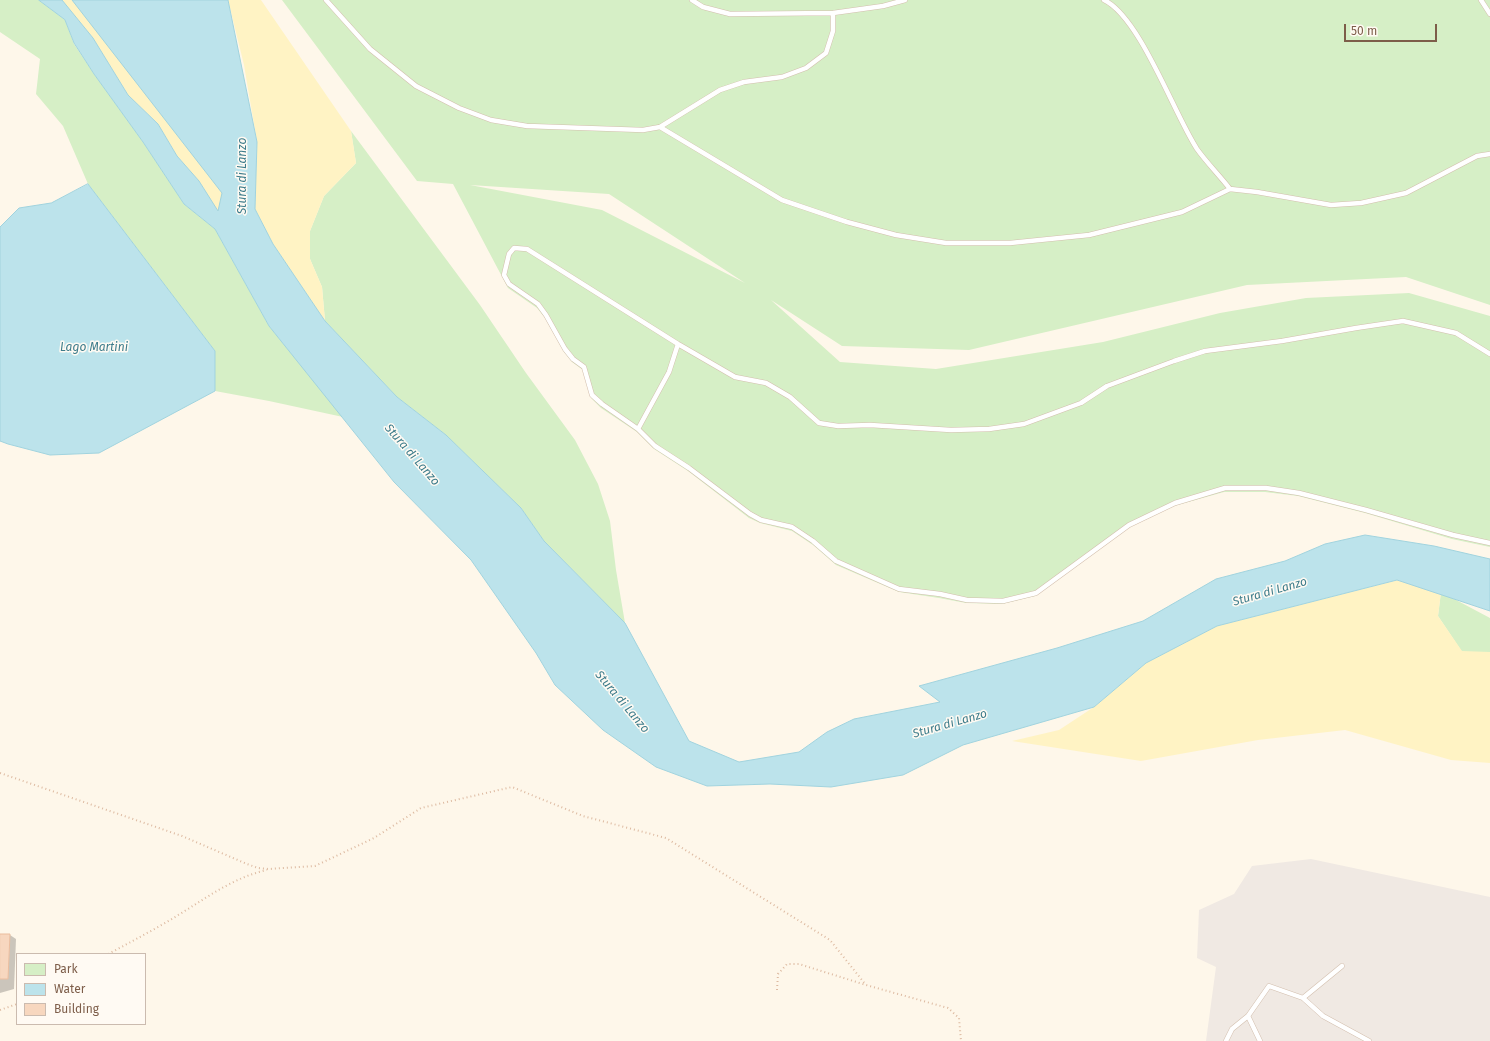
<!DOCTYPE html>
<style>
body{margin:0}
#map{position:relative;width:1490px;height:1041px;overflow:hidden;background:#fef7ea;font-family:"Fira Sans",sans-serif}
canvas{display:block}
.legend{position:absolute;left:16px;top:953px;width:130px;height:72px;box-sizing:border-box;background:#fffaf3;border:1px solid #cbbbaf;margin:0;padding:5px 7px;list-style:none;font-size:12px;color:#7d5d49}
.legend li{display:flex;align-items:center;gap:8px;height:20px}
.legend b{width:20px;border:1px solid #cbbbaf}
.scale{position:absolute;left:1344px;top:24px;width:93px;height:18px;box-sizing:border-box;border:2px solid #7d5d49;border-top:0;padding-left:5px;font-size:12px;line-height:14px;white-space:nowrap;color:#7d5d49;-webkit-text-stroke:3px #fffaf3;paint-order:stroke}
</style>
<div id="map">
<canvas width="1490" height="1041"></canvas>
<ul class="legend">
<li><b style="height:11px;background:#d6efc6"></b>Park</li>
<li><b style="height:11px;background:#bce3eb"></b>Water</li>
<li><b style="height:11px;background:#f7d7bf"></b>Building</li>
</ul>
<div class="scale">50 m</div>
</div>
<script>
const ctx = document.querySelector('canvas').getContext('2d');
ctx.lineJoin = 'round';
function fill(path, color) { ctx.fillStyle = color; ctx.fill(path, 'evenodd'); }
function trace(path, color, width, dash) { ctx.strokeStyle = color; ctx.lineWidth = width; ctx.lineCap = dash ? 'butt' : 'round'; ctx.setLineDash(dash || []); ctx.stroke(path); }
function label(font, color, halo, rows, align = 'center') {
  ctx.font = font + ' "Fira Sans",sans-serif'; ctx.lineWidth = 3; ctx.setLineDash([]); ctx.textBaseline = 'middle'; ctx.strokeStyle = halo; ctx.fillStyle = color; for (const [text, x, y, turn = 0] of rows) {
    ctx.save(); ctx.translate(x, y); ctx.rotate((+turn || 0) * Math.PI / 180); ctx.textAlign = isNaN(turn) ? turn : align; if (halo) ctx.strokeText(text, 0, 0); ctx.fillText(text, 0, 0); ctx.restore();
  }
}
const industrial = new Path2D(`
 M1311,859L1490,897V1041H1206L1216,967L1197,958L1199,910L1234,894L1252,866Z`);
const green = new Path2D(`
 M0,0H39L65,20L74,44L94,74L143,142L184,204L215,229L269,326L343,417L269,401L215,391V351L88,184L63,126L36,94L40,59L0,32Z
 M282,0H1490V305L1406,277L1247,285L969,350L842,346L771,300L840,362L936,369L1103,342L1220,313L1306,298L1409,293L1490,316V547L1452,539L1365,513L1298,496L1265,492H1224L1174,506L1128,528L1035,596L1002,604L966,603L939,598L899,592L836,565L813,545L792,531L760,523L749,518L688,471L654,449L637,432L601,408L591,398L583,370L572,362L564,352L545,318L537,308L508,288L453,184L417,181ZM470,185L609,194L745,283L602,210Z
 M351,131L480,305L526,373L575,440L598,484L610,521L616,570L625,623L544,541L521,508L446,435L397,397L325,321L322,287L310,259V231L324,196L356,163Z
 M1441,592L1490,618V652H1462L1438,616Z`);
const sand = new Path2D(`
 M62,0H190L223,193L218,212L199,181L177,156L158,124L128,95L93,38Z
 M228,0H261L351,131L356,163L324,196L310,231V259L322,287L325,321L273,244L255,209L257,142L244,65Z
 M1398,580L1441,592L1438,616L1462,651L1490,652V763L1451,760L1345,730L1258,740L1141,761L1012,741L1059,730L1094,707L1146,663L1217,626Z`);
const water = new Path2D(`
 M39,0H62L93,38L128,95L158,124L177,156L199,181L218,211L222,193L72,0H228L257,142L255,209L273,244L325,321L397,397L446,435L521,508L544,541L625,623L689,741L739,762L799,752L827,732L854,719L940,702L919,686L1057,648L1143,621L1216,579L1285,561L1325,544L1365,535L1434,546L1490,559V611L1397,580L1217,626L1146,663L1094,707L963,745L903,775L831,787L770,784L707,786L656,767L603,730L555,685L536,653L471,560L394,482L269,326L215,229L184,204L143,142L94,74L74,43L65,20Z
 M88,184L215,351V391L99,453L50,455L8,444L0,441V227L19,208L51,203Z`);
const shadow = new Path2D(`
 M0,935H10L16,939L14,989L0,993Z`);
const building = new Path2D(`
 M0,934H10L8,979H0Z`);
const path = new Path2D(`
 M0,773L182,836L247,864L258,868L269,869L315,866L374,838L421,808L512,787L583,816L666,838L830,940L866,985
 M108,954C133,941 157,928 180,914C209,896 235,877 267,870
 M777,990L778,974L787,964H799L866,985L948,1008L959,1018L961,1041
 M0,1010L17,1004`);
const lane = new Path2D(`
 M326,0L370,49L416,86L459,108L491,120L527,126L643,130L660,127L720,90L744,82L782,77L806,68L826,53L833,31V13
 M692,0L703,7L730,14L833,13L883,6L905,0
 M1104,0C1140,17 1174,114 1197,149C1207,163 1220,176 1230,189
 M1481,0L1490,14
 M660,127L782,200L847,222L896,235L946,243H1010L1089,235L1182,212L1230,189L1257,192L1331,205L1361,203L1406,193L1477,156L1490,154
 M1490,354L1456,333L1403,321L1356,328L1282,341L1205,351L1174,361L1107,386L1081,403L1024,424L989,429L951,430L870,425L838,426L819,423L790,397L766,383L735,377L678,344L527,249L514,248L509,254L504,275L509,284L538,304L546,315L565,349L573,359L584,367L592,395L602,404L638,429L655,446L689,468L750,514L761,520L792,527L813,541L836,561L899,589L940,594L967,600L1003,601L1036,593L1129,525L1175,503L1225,488H1266L1299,493L1366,510L1453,535L1490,543
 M638,429L669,372L678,344
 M1303,998L1342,966
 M1226,1041L1232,1029L1248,1016
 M1260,1041L1248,1016L1269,986L1303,998L1323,1016L1369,1041`);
const waterNames = [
 ["Stura di Lanzo",243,176,-90],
 ["Lago Martini",94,348],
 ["Stura di Lanzo",412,455,49],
 ["Stura di Lanzo",1270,592,-16],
 ["Stura di Lanzo",622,702,50],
 ["Stura di Lanzo",950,724,-16]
];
fill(industrial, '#f0e9e3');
fill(green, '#d6efc6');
fill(sand, '#fff3c4');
fill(water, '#bce3eb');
trace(water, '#a1d3de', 1);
fill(shadow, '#0003');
fill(building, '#f7d7bf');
trace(building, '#ebbd9e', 1);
trace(lane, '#d3bfae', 5.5);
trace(path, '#ddbaa1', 2, [1, 3]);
trace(lane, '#fff', 4.5);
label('italic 12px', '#3d7c8b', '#fffaf3', waterNames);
</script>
